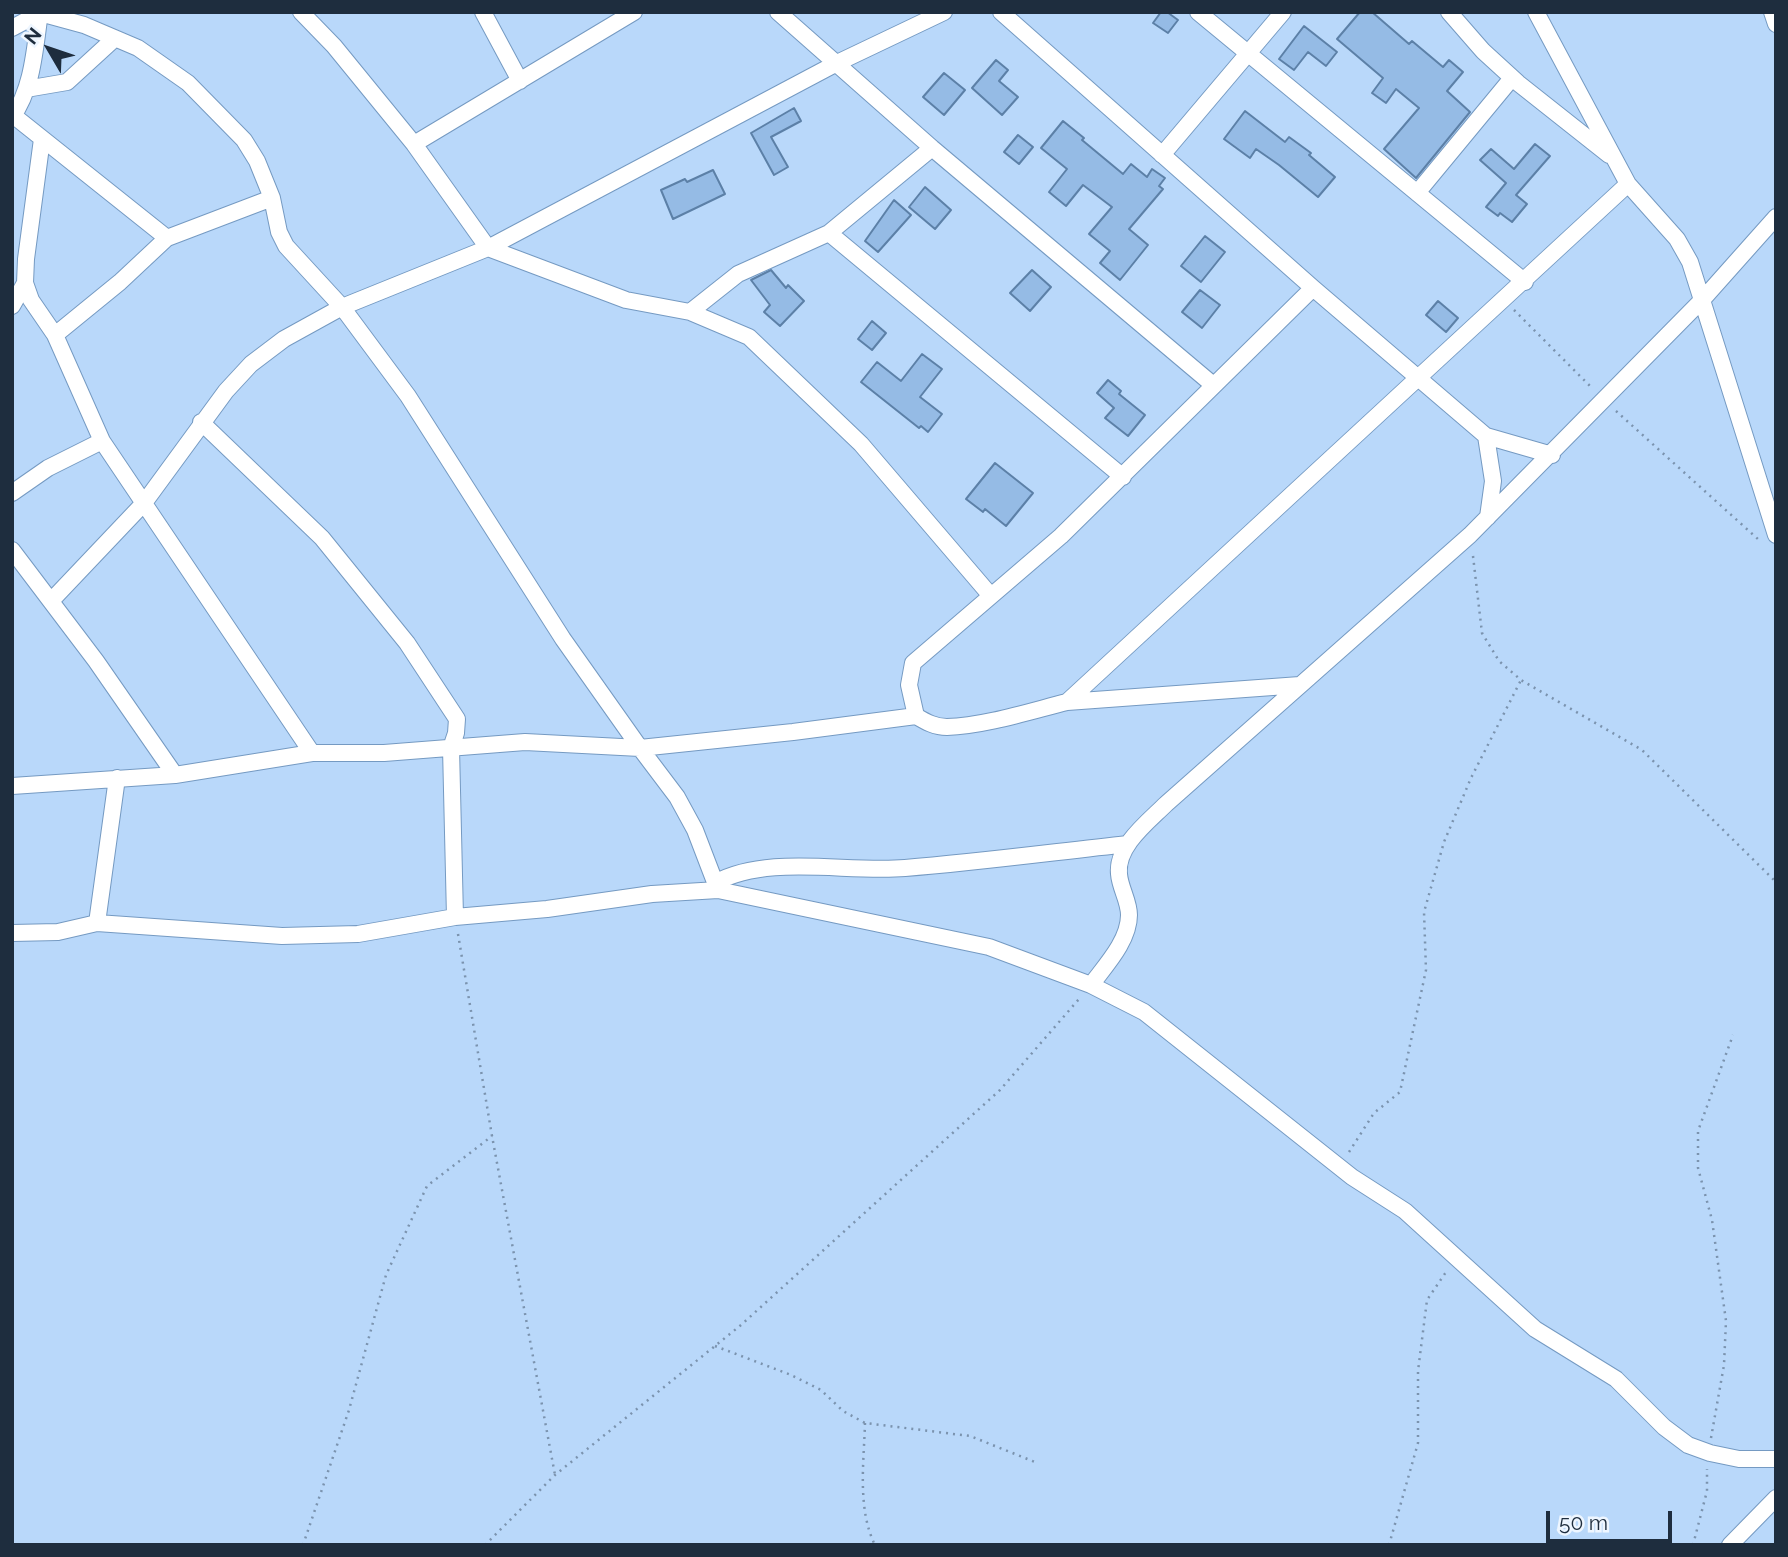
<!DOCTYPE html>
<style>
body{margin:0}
#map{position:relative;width:1788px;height:1557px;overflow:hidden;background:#b9d8fa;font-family:Raleway,sans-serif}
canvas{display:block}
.frame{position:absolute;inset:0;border:14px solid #1e2d3e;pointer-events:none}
.north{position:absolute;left:14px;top:14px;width:70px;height:70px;-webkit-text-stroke:5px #eef6ff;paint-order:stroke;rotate:309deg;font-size:19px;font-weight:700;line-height:28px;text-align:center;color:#1e2d3e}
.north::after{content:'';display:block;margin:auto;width:24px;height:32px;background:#1e2d3e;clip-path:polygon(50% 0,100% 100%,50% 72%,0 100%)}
.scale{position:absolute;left:1546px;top:1511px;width:126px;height:32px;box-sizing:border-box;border:4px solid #1e2d3e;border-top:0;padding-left:9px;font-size:21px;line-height:24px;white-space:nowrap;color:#1e2d3e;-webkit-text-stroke:5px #eef6ff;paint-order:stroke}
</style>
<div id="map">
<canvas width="1788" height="1557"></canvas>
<div class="frame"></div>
<div class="north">N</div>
<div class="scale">50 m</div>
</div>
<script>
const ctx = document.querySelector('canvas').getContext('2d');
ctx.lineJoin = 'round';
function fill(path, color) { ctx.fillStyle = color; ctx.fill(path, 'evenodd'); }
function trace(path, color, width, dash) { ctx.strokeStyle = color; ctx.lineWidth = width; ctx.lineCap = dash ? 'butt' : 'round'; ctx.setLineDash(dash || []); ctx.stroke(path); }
const building = new Path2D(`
 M1161,12H1167L1178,20L1168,33L1153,23Z
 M1360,12H1372L1409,44L1412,41L1443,67L1449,60L1463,72L1447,91L1470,112L1416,178L1384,149L1419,108L1396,89L1386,103L1372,93L1383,78L1337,39Z
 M1304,26L1337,52L1326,66L1308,52L1294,70L1279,59Z
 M996,60L1008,70L999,81L1018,97L1002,115L972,88Z
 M944,73L965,90L944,115L923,97Z
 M794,108L801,121L771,137L788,167L774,175L751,133Z
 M1245,111L1285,142L1289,137L1311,153L1309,155L1335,177L1318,197L1279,165L1256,149L1250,158L1224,139Z
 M1063,121L1084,138L1082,140L1123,174L1131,164L1147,177L1152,169L1165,178L1159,186L1163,189L1129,229L1148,245L1120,280L1100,263L1110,251L1089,234L1112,207L1083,185L1066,206L1049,192L1067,169L1041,148Z
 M1018,135L1033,147L1019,164L1004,152Z
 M1535,144L1550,156L1516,195L1527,204L1512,222L1500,213L1498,216L1486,207L1506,183L1480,160L1491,149L1514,169Z
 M713,170L725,194L673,219L661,190L685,179L687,182Z
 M925,187L951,210L935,229L909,207Z
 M894,200L911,215L878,252L865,241Z
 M1205,236L1225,252L1201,282L1181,266Z
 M771,270L786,288L788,285L804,301L780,326L764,312L770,305L751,280Z
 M1032,270L1051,287L1030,311L1010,293Z
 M1200,290L1220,305L1202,328L1182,312Z
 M1438,301L1458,318L1446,332L1426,315Z
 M872,321L886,333L872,350L858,339Z
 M922,354L942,369L920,397L942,414L928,432L921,426L919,428L861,382L877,362L901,381Z
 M1108,380L1121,391L1119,394L1145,415L1128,436L1105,418L1114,408L1097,393Z
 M995,463L1033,493L1006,526L985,509L983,512L966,499Z`);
const path = new Path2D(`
 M1514,310L1591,387
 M1616,411L1759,540
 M1473,556L1482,633L1499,661L1521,680L1642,750L1776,882
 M458,934L492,1136L555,1475
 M1349,1152L1374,1113L1400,1092L1426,970L1424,912L1444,842L1471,778L1521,680
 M715,1346L791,1375L821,1390L843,1411L865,1423L970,1436L1035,1462
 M865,1423C864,1461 857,1509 875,1545
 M1711,1438L1724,1365L1726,1321L1712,1220L1698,1168V1131L1733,1035
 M303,1545L349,1410L386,1275L427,1186L492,1136
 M485,1545L555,1475L741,1325L1000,1090L1079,999
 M1389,1545L1418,1443V1371L1427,1300L1446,1272
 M1693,1545L1707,1491V1469`);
const street = new Path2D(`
 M301,12L334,46L414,144L488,248L626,300L690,312L749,337L861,444L991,596
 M483,12L520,81
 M778,12L932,148L1212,384
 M1001,12L1313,288L1486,436L1552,455
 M1198,12L1525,282
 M1449,12L1483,51L1518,83L1609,155
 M1536,12L1628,184L1677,239L1690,262L1776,535
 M1772,12L1776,24
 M12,28L40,13L84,25L138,48L188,83L244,140L257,161L272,198
 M26,89L67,82L114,39
 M14,116L167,238
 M12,117C33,89 35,46 40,12
 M414,144L634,12
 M1162,155L1283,12
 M1417,193L1512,78
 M829,233L1123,477
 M1313,288L1061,536L913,663L909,685L916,716C926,722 935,727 947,727C984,726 1031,711 1067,702L1628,184
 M12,306L25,283
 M690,312L738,274L829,233L932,148
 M55,335L120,282L167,238L272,198L279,232L286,246L342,307L408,396L563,639L640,748L793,732L916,716
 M201,422L322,538L407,643L457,719L456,733L451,748L455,917
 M1486,436L1493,481L1488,517
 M102,441L312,753
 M12,493L48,468L102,441L55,335L31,300L25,283L26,259L42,139
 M12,550L96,661L175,775
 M51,601L144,503L226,391L251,364L284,339L342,307L488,248L837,63L944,12
 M1067,702L1300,685
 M12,786L175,775L312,753H384L525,742L640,748L677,797L695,830L718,890
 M715,883C768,854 845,873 905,868C979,862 1054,852 1128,844
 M97,923L117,778
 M12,933L58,932L97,923L282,936L358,934L455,917L547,909L652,894L718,890L989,947L1091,985L1144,1012L1352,1177L1405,1211L1535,1329L1616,1379L1664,1427L1688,1445L1710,1453L1739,1459H1776
 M1091,985C1105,966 1129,941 1129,915C1129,901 1120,888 1119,874C1116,846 1148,822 1166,804L1470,535L1703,299L1776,217
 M1730,1545L1776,1498`);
fill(building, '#95bbe5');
trace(building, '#5c80a7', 2);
trace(street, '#759ac2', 18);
trace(path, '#7b93ae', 2.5, [2, 5]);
trace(street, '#fff', 16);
</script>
